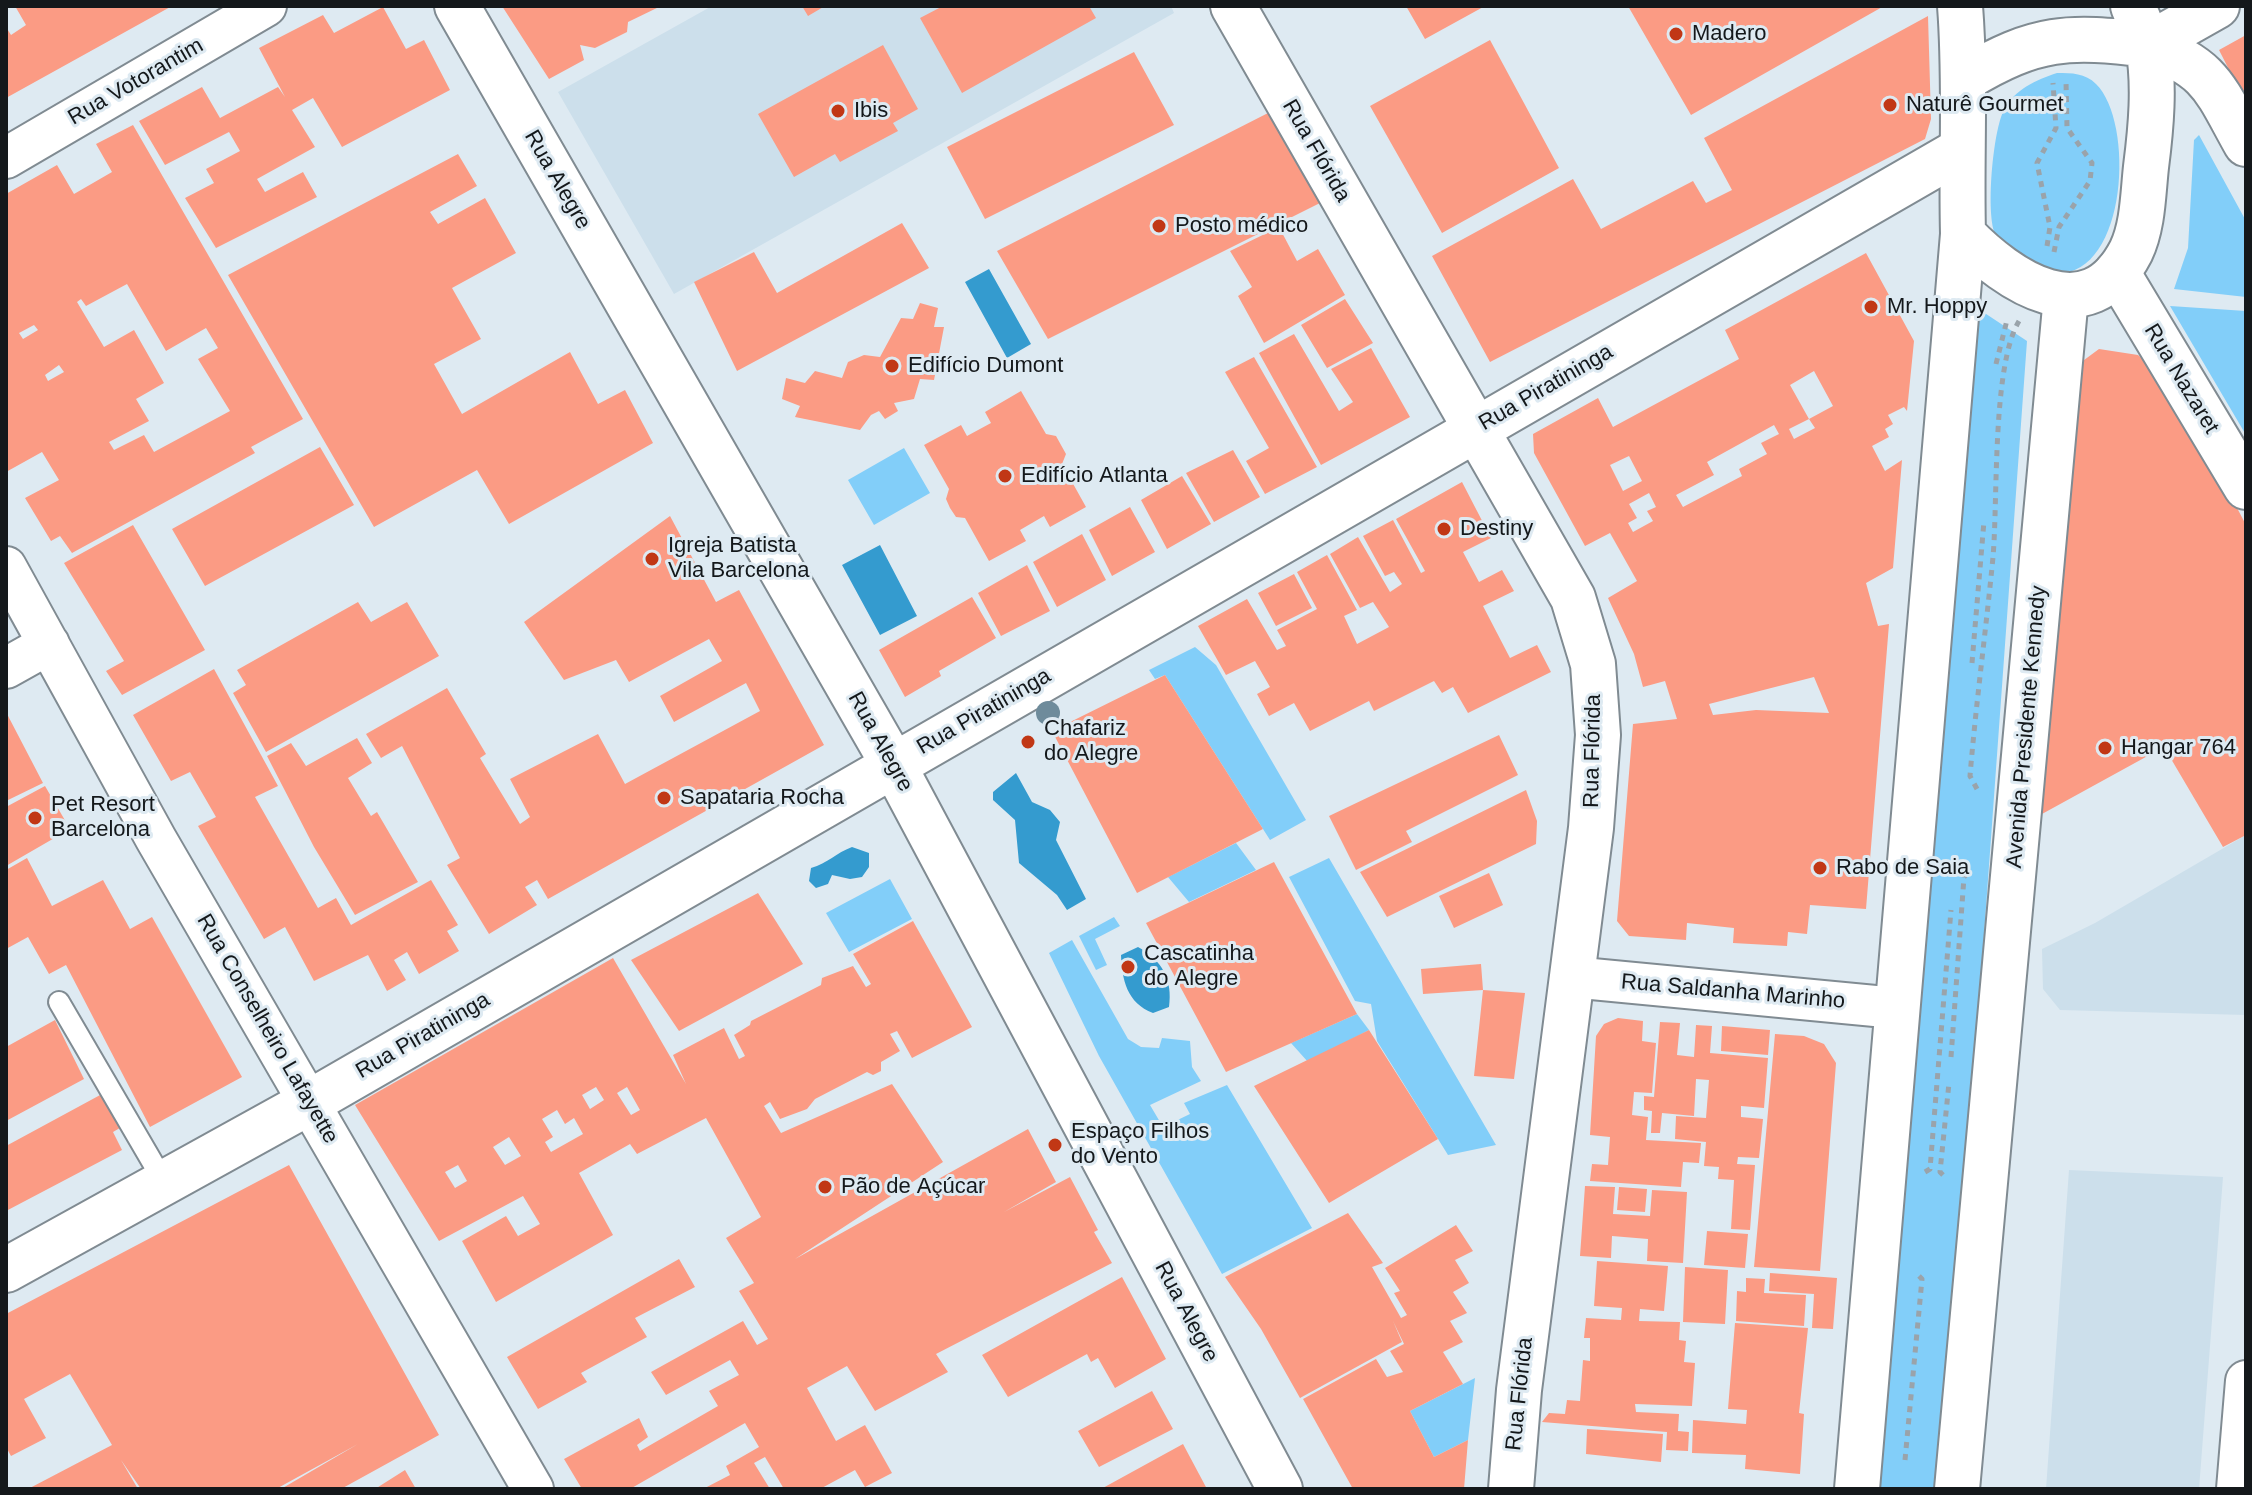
<!DOCTYPE html>
<meta charset="utf-8">
<style>
body{margin:0}
#map{position:relative;width:2252px;height:1495px;overflow:hidden;background:#deeaf2;font-family:Helvetica,sans-serif}
canvas{display:block}
.frame{position:absolute;inset:0;border:8px solid #14181b;pointer-events:none}
</style>
<div id="map">
<canvas width="2252" height="1495"></canvas>
<div class="frame"></div>
</div>
<script>
const ctx = document.querySelector('canvas').getContext('2d');
ctx.lineJoin = 'round';
function fill(path, color) { ctx.fillStyle = color; ctx.fill(path, 'evenodd'); }
function trace(path, color, width, dash) { ctx.strokeStyle = color; ctx.lineWidth = width; ctx.lineCap = dash ? 'butt' : 'round'; ctx.setLineDash(dash || []); ctx.stroke(path); }
function label(font, color, halo, rows, align = 'center') {
  ctx.font = font + ' Helvetica,sans-serif'; ctx.lineWidth = 6; ctx.setLineDash([]); ctx.textBaseline = 'middle'; ctx.strokeStyle = halo; ctx.fillStyle = color; for (const [text, x, y, turn = 0] of rows) {
    ctx.save(); ctx.translate(x, y); ctx.rotate((+turn || 0) * Math.PI / 180); ctx.textAlign = isNaN(turn) ? turn : align; if (halo) ctx.strokeText(text, 0, 0); ctx.fillText(text, 0, 0); ctx.restore();
  }
}
const built = new Path2D(`
 M712,6H1171L1174,13L674,294L558,92Z
 M2246,835V1015L2060,1010L2043,989L2042,949L2095,923Z
 M2069,1170L2223,1177L2199,1489H2046Z`);
const green = new Path2D(`
 M2057,73C2072,73 2085,73 2096,84C2137,124 2127,292 2044,272C2034,270 2023,257 2015,251C2009,247 2000,242 1996,236C1985,216 1993,130 2004,110C2015,89 2036,80 2057,73Z
 M2199,135L2246,221V297L2174,289L2188,248L2194,140Z
 M1974,306L2027,341L1976,1045L1939,1489H1873Z
 M2170,306L2246,311V435Z
 M904,448L930,493L874,525L848,480Z
 M1195,647L1216,665L1306,820L1270,840L1165,675L1155,679L1149,670Z
 M1236,843L1256,870L1189,902L1168,877Z
 M1329,858L1496,1145L1448,1155L1377,1041L1371,1004L1355,1001L1289,877Z
 M890,879L912,919L849,952L826,913Z
 M1114,917L1120,926L1095,939L1107,965L1096,970L1079,936Z
 M1072,940L1128,1039L1141,1047L1159,1048L1162,1038L1190,1041L1192,1067L1201,1081L1150,1105L1163,1127L1190,1114L1184,1103L1227,1085L1312,1228L1222,1274L1099,1056L1049,953Z
 M1357,1014L1369,1030L1308,1062L1291,1043Z
 M1475,1378L1468,1440L1434,1457L1410,1411Z`);
const water = new Path2D(`
 M989,269L1031,344L1007,358L965,282Z
 M880,545L917,616L880,635L842,565Z
 M1016,773L1032,802L1050,810L1060,822L1056,840L1086,899L1067,910L1057,895L1019,863L1015,820L993,800V792Z
 M852,847L869,853V867L862,877L850,879L832,875L828,884L816,888L809,881L811,868C828,863 836,853 852,847Z
 M1138,947C1162,960 1173,980 1169,1007L1153,1013C1127,1003 1122,980 1121,955Z`);
const building = new Path2D(`
 M15,6H172L6,98V27L11,35L26,25Z
 M502,6H661L628,22L627,32L595,48L580,45L584,60L549,79Z
 M802,6H825L808,16Z
 M943,6H1089L1096,18L962,93L920,18Z
 M1406,6H1485L1425,39Z
 M1628,6H1884L1691,115Z
 M383,7L406,49L424,40L450,90L342,147L313,98L292,110L315,147L257,179L265,192L303,172L317,197L216,248L185,198L214,183L206,169L240,151L229,132L165,165L139,121L202,87L220,118L278,87L285,97L259,48L323,15L334,33Z
 M1928,16L1931,119L1925,139L1490,362L1432,256L1573,179L1601,229L1693,181L1706,203L1732,190L1704,138Z
 M2246,35V103L2219,50Z
 M1490,40L1559,168L1442,233L1370,106Z
 M883,45L918,109L893,123L898,131L840,162L835,154L794,177L758,114Z
 M1134,52L1174,125L985,219L947,147Z
 M1270,112L1322,202L1048,339L997,251Z
 M133,125L303,419L251,447L255,453L72,553L60,536L51,541L25,498L59,480L42,452L6,472V194L57,165L74,194L112,172L96,144ZM127,284L166,351L206,328L218,348L198,359L230,411L154,452L144,435L114,450L109,442L149,421L136,399L164,383L134,330L104,347L77,302L81,299L86,306ZM34,325L38,330L23,339L19,333ZM59,365L64,372L48,381L45,375Z
 M458,154L477,186L430,212L438,224L485,198L516,253L452,288L481,339L434,364L462,414L570,352L598,404L625,390L653,443L509,524L477,470L374,527L228,275Z
 M902,223L929,268L737,371L694,282L754,252L777,293Z
 M1279,227L1297,261L1318,249L1345,295L1264,343L1238,296L1252,287L1230,251Z
 M1866,253L1914,341L1907,411L1904,407L1888,415L1893,424L1885,429L1889,437L1872,446L1885,471L1902,460L1893,568L1866,583L1878,626L1889,624L1866,909L1810,905L1807,934L1788,932L1787,946L1733,943L1734,928L1687,923L1686,940L1629,936L1617,921L1633,724L1677,719L1665,681L1643,687L1634,654L1608,598L1637,581L1610,533L1585,546L1534,453L1533,434L1598,398L1613,427L1739,359L1725,330ZM1814,371L1833,406L1809,419L1790,385ZM1809,419L1815,428L1794,439L1789,429ZM1774,425L1779,434L1761,443L1767,454L1739,469L1742,476L1683,507L1676,495L1714,475L1707,462ZM1629,456L1642,481L1623,491L1610,465ZM1649,493L1656,507L1647,511L1653,521L1633,532L1628,523L1637,518L1629,504ZM1814,677L1829,713L1756,710L1713,715L1709,704Z
 M1345,299L1373,343L1327,368L1301,325Z
 M920,303L938,308L934,327H944L934,380L920,379L914,399L894,403L898,411L885,419L879,411L871,415L860,430L795,417L800,406L782,399L786,378L805,383L815,371L842,378L848,362L864,355L880,357L901,318L913,319Z
 M1294,334L1339,411L1353,402L1331,369L1371,348L1410,417L1321,465L1259,353Z
 M2099,349L2138,355L2172,384L2246,525V835L2223,847L2164,747L2042,814L2066,540L2076,366Z
 M1254,357L1317,467L1265,494L1246,461L1269,448L1225,372Z
 M1021,391L1046,434L1056,436L1066,454L1062,464L1086,507L1050,527L1044,516L1020,530L1026,541L989,561L965,518L956,517L950,508L946,499L949,489L924,445L961,425L967,436L991,423L985,412Z
 M320,447L354,505L205,586L172,529Z
 M1233,450L1260,497L1214,522L1186,473Z
 M1182,476L1211,524L1167,549L1141,500Z
 M1462,482L1491,538L1463,552L1479,582L1502,570L1514,591L1483,606L1510,658L1537,645L1551,672L1468,713L1453,687L1442,693L1434,681L1374,711L1369,701L1310,731L1294,703L1269,716L1257,694L1270,687L1255,661L1226,675L1198,626L1247,599L1277,650L1286,646L1277,630L1317,609L1297,572L1327,555L1357,610L1344,616L1357,644L1389,627L1373,602L1360,608L1330,554L1358,537L1390,592L1402,584L1394,572L1385,576L1363,536L1393,520L1421,573L1425,571L1396,519Z
 M1130,507L1155,552L1112,576L1089,530Z
 M670,516L716,602L739,590L824,745L548,899L537,880L525,887L537,905L489,934L447,865L460,858L402,746L381,758L366,734L447,688L486,754L480,758L520,824L530,817L510,779L598,734L625,784L760,711L746,683L674,722L660,696L722,661L709,639L629,682L616,660L564,680L524,622Z
 M133,525L205,650L122,695L106,671L124,661L64,563Z
 M1082,534L1106,580L1057,607L1033,562Z
 M1027,565L1050,611L1001,636L978,593Z
 M1294,574L1312,608L1276,626L1258,593Z
 M972,597L996,638L939,671L941,676L905,697L879,650Z
 M358,602L371,622L407,602L439,656L266,752L233,693L246,685L237,670Z
 M214,669L278,786L255,797L318,908L336,898L351,925L431,880L458,925L447,931L459,951L419,974L407,952L394,960L406,980L387,991L368,955L314,981L285,927L264,939L198,826L216,817L190,772L171,781L133,715Z
 M1165,675L1263,829L1137,893L1052,731Z
 M6,712L43,783L6,801Z
 M1499,735L1518,775L1406,831L1412,842L1356,870L1329,816Z
 M357,738L372,763L348,778L371,816L377,812L418,882L355,915L314,847L267,756L291,743L306,766Z
 M45,786L70,829L6,866V807Z
 M1526,790L1537,821L1536,844L1387,917L1360,872Z
 M27,858L52,906L103,880L130,929L152,917L242,1077L150,1127L66,965L49,974L28,937L6,949V870Z
 M1274,862L1357,1014L1226,1072L1146,923Z
 M1489,873L1503,905L1454,928L1439,896Z
 M758,893L803,964L679,1031L631,960Z
 M913,921L972,1027L912,1058L897,1031L890,1034L900,1051L881,1062V1071L873,1075L867,1072L815,1099L807,1109L780,1119L770,1102L764,1106L781,1133L892,1084L943,1162L795,1259L1028,1129L1056,1182L1004,1212L1070,1177L1098,1230L1094,1232L1112,1263L936,1354L948,1372L875,1411L847,1366L807,1388L836,1441L865,1425L892,1473L865,1487L855,1470L820,1489H784L765,1457L754,1463L770,1489H703L730,1475L726,1466L759,1447L745,1423L630,1489H582L564,1459L639,1418L648,1437L637,1445L640,1451L718,1406L709,1391L739,1375L730,1360L666,1395L651,1372L743,1321L757,1345L768,1339L739,1291L754,1283L726,1238L761,1217L706,1118L637,1154L630,1144L579,1173L613,1235L496,1302L462,1241L506,1216L518,1236L540,1224L523,1196L439,1241L355,1105L613,958L686,1084L673,1055L724,1028L739,1059L745,1056L734,1035L750,1025L751,1021L821,985L822,978L853,966L866,987L871,984L853,954ZM596,1087L604,1100L590,1109L582,1095ZM627,1087L640,1110L631,1115L617,1093ZM557,1110L565,1124L574,1118L583,1134L551,1152L545,1142L553,1137L542,1119ZM509,1137L521,1156L505,1165L493,1147ZM458,1165L467,1181L455,1188L445,1172Z
 M1481,964L1483,990L1423,994L1421,969Z
 M1483,990L1525,993L1514,1079L1474,1076Z
 M1618,1018L1643,1021L1642,1041L1656,1043L1652,1093L1634,1092L1632,1115L1648,1117L1646,1140L1701,1143L1699,1163L1683,1162L1681,1187L1590,1181L1592,1164L1608,1165L1610,1137L1590,1135L1596,1036L1604,1024Z
 M55,1020L84,1079L6,1121V1047Z
 M1660,1022L1680,1023L1677,1055L1694,1057L1696,1025L1712,1026L1710,1053L1768,1058L1764,1108L1741,1106V1117L1763,1119L1759,1158L1738,1157L1737,1164L1755,1165L1750,1230L1731,1229L1734,1180L1718,1179L1719,1167L1704,1166L1706,1142L1675,1139L1676,1116L1706,1118L1709,1080L1696,1079L1694,1116L1662,1113L1660,1133H1651L1652,1111L1644,1110V1096L1654,1097Z
 M1722,1026L1770,1030L1768,1055L1721,1051Z
 M1369,1030L1438,1139L1329,1203L1254,1086Z
 M1775,1034L1804,1036L1824,1044L1836,1063L1820,1271L1754,1267Z
 M102,1094L125,1125L113,1132L122,1150L6,1211V1146Z
 M289,1165L439,1435L341,1489H281L358,1444L276,1489H141L121,1460L138,1489H28L112,1445L70,1374L24,1399L46,1438L11,1456L6,1447V1314Z
 M1585,1186L1615,1187L1613,1214L1650,1216L1652,1190L1687,1192L1683,1263L1647,1261L1648,1239L1612,1236L1611,1258L1580,1256Z
 M1619,1187L1647,1189L1645,1212L1617,1210Z
 M1348,1213L1383,1263L1372,1267L1401,1318L1407,1315L1394,1293L1400,1291L1385,1268L1456,1225L1473,1251L1455,1260L1469,1283L1453,1292L1467,1313L1450,1321L1463,1342L1443,1352L1463,1384L1410,1411L1434,1457L1468,1440L1464,1489H1353L1303,1399L1376,1359L1387,1377L1403,1372L1390,1351L1404,1344L1393,1321L1402,1342L1300,1398L1261,1329L1225,1277Z
 M1707,1231L1748,1234L1745,1268L1704,1265Z
 M679,1259L695,1287L635,1318L647,1337L581,1373L587,1382L538,1409L507,1357Z
 M1597,1261L1668,1266L1664,1311L1640,1309L1639,1321L1680,1322L1679,1340L1686,1341L1684,1362L1695,1363L1692,1406L1635,1404L1636,1412L1679,1414L1678,1431L1689,1432L1688,1451L1666,1450L1667,1432L1542,1422L1549,1413L1565,1414L1567,1400L1580,1401L1583,1360L1590,1361V1338H1584L1586,1318L1621,1320L1622,1308L1594,1306Z
 M1685,1267L1728,1270L1725,1324L1683,1322Z
 M1770,1273L1837,1278L1833,1329L1812,1328L1814,1294L1769,1291Z
 M1122,1277L1166,1359L1115,1388L1098,1358L1091,1362L1087,1354L1008,1397L982,1355Z
 M1746,1278L1765,1279L1764,1293L1806,1295L1804,1326L1736,1321L1737,1291L1746,1292Z
 M1735,1323L1808,1328L1799,1413L1804,1414L1800,1474L1745,1469L1746,1455L1692,1453L1693,1420L1746,1424L1747,1410L1728,1409Z
 M1152,1391L1173,1429L1099,1467L1078,1431Z
 M1587,1429L1663,1434L1661,1462L1586,1454Z
 M1183,1444L1207,1489H1101Z
 M405,1470L416,1489H375Z`);
const path = new Path2D(`
 M2047,246L2050,227L2037,163L2056,128L2053,83
 M2054,252L2059,227L2090,181L2092,163L2067,128L2066,81
 M1996,364L2007,320
 M1972,663L1984,521
 M1977,789L1970,776C1976,703 1986,630 1993,557C1998,500 1992,366 2019,321
 M1951,1057L1964,877L1970,870
 M1925,1172L1930,1169L1951,910
 M1943,1175L1940,1172L1949,1083
 M1905,1460L1922,1279L1916,1273`);
const service = new Path2D(`
 M59,1002L164,1182`);
const minor = new Path2D(`
 M6,158L266,6
 M6,567L156,839L533,1489
 M6,668L49,644
 M1571,977L1896,1008
 M2237,1489L2246,1381`);
const tertiary = new Path2D(`
 M1233,6L1573,598L1593,664L1598,735L1591,828L1519,1390L1511,1489
 M2148,45C2212,68 2215,89 2246,144
 M2148,45L2217,6
 M2117,272L2246,487
 M6,1270L310,1102L1961,150`);
const primary = new Path2D(`
 M457,6L893,764L1280,1489
 M1966,78C2036,36 2068,35 2148,45
 M1963,234C2008,281 2088,335 2131,251C2143,226 2143,194 2146,167C2151,128 2155,85 2148,46C2145,33 2138,19 2133,6
 M1857,1489L1963,234C1961,157 1966,82 1960,6
 M1957,1489L2066,296`);
const trees = [
 [1048,713]
];
const markers = [
 [1676,34,8,"#c13715"],
 [1890,105,8,"#c13715"],
 [838,111,8,"#c13715"],
 [1159,226,8,"#c13715"],
 [1871,307,8,"#c13715"],
 [892,366,8,"#c13715"],
 [1005,476,8,"#c13715"],
 [1444,529,8,"#c13715"],
 [652,559,8,"#c13715"],
 [1028,742,8,"#c13715"],
 [2105,748,8,"#c13715"],
 [664,798,8,"#c13715"],
 [35,818,8,"#c13715"],
 [1820,868,8,"#c13715"],
 [1128,967,8,"#c13715"],
 [1055,1145,8,"#c13715"],
 [825,1187,8,"#c13715"]
];
const poiNames = [
 ["Madero",1692,34],
 ["Naturê Gourmet",1906,105],
 ["Ibis",854,111],
 ["Posto médico",1175,226],
 ["Mr. Hoppy",1887,307],
 ["Edifício Dumont",908,366],
 ["Edifício Atlanta",1021,476],
 ["Destiny",1460,529],
 ["Igreja Batista",668,546],
 ["Vila Barcelona",668,571],
 ["Chafariz",1044,729],
 ["do Alegre",1044,754],
 ["Hangar 764",2121,748],
 ["Sapataria Rocha",680,798],
 ["Pet Resort",51,805],
 ["Barcelona",51,830],
 ["Rabo de Saia",1836,868],
 ["Cascatinha",1144,954],
 ["do Alegre",1144,979],
 ["Espaço Filhos",1071,1132],
 ["do Vento",1071,1157],
 ["Pão de Açúcar",841,1187]
];
const streetNames = [
 ["Rua Votorantim",136,82,-30],
 ["Rua Flórida",1316,151,60],
 ["Rua Alegre",557,180,60],
 ["Rua Nazaret",2181,379,59],
 ["Rua Piratininga",1546,388,-30],
 ["Rua Piratininga",984,712,-30],
 ["Avenida Presidente Kennedy",2027,727,-85],
 ["Rua Alegre",880,742,61],
 ["Rua Flórida",1593,751,-89],
 ["Rua Saldanha Marinho",1733,992,5],
 ["Rua Conselheiro Lafayette",267,1029,60],
 ["Rua Piratininga",423,1036,-30],
 ["Rua Alegre",1186,1312,62],
 ["Rua Flórida",1520,1394,-84]
];
fill(built, '#ccdfeb');
fill(green, '#82cef9');
fill(water, '#349bcf');
fill(building, '#fb9b84');
trace(service, '#808b92', 24);
trace(minor, '#808b92', 44);
trace(tertiary, '#808b92', 48);
trace(primary, '#808b92', 48);
trace(path, '#9aa3aa', 5, [6, 6]);
trace(service, '#fff', 20);
trace(minor, '#fff', 40);
trace(tertiary, '#fff', 44);
trace(primary, '#fff', 44);
ctx.fillStyle = '#6e8b9b';
for (const [x, y] of trees) { ctx.beginPath(); ctx.arc(x, y, 12, 0, 2 * Math.PI); ctx.fill(); }
for (const [x, y, r, color] of markers) { const dot = new Path2D(); dot.arc(x, y, r, 0, 2 * Math.PI); ctx.fillStyle = color; ctx.fill(dot); trace(dot, '#deeaf2', 3); }
label('22px', '#14181b', '#deeaf2', poiNames, 'left');
label('22px', '#14181b', '#deeaf2', streetNames);
</script>
